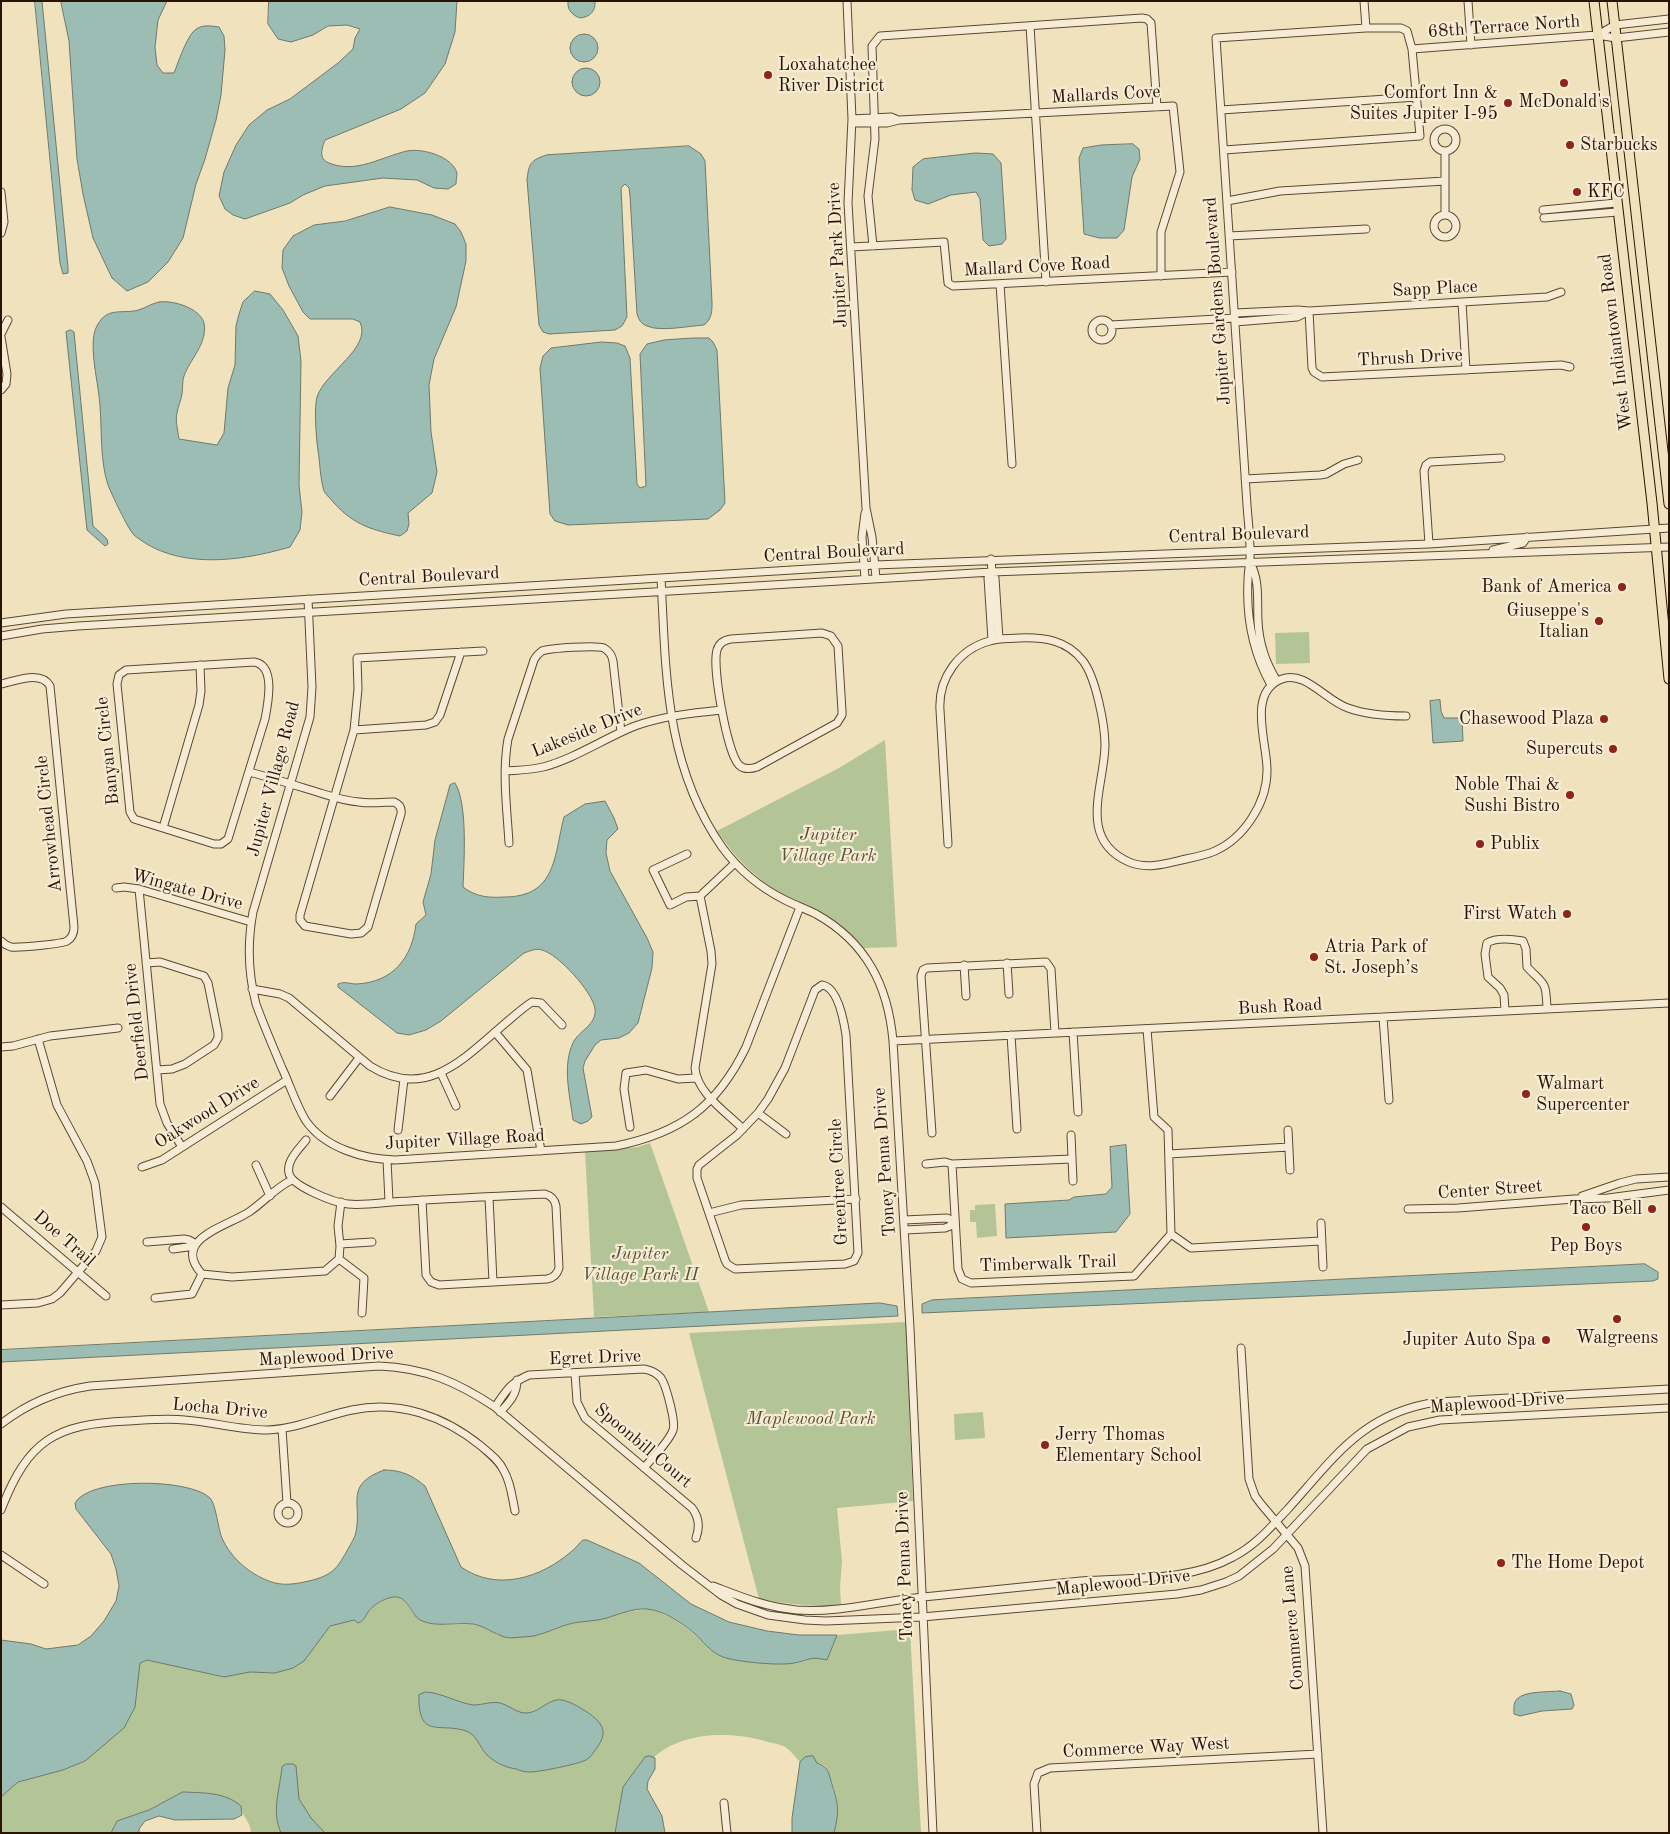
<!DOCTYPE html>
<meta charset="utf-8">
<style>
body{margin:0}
#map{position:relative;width:1670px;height:1834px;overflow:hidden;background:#f1e2be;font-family:"Old Standard TT",serif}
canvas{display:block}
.frame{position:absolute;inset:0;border:2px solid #2a1401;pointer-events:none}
</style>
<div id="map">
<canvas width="1670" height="1834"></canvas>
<div class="frame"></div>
</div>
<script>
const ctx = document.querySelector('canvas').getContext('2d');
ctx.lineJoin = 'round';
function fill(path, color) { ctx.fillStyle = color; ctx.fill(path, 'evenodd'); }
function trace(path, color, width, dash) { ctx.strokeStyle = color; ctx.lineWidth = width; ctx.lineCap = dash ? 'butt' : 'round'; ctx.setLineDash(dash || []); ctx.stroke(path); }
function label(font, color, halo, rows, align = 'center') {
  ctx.font = font + ' "Old Standard TT",serif'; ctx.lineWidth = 4.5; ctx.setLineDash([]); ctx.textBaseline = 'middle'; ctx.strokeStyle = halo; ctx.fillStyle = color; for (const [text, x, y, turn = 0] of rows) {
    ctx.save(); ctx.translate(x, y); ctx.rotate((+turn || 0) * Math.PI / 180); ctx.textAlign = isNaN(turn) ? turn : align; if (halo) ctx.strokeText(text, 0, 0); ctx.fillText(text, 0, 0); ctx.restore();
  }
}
const green = new Path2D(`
 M1309,632L1310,663L1276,664L1275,633Z
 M885,740L897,947L864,948C849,933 834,919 816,909C803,902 789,899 777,891C752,875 734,856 717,831L839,768Z
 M650,1143L709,1312L594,1317L585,1151L638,1147Z
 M995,1204L997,1236L977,1238L976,1222H970V1210H975V1205Z
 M906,1322L913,1501L837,1508L842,1562L840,1587L841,1605C813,1607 786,1604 759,1599L689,1333Z
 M983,1412L985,1438L955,1440L954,1414Z
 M396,1596L405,1601L413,1614L436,1623L444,1625L471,1624L487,1628L497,1635L535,1636L573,1623L605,1618L617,1613L648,1609L657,1611L675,1620L693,1633L711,1650L797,1663L814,1657L827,1660L837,1635L910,1629L921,1833H834C841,1804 837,1793 825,1766L805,1757L800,1762C795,1757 790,1749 783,1746C779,1744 773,1743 768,1742C731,1731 683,1731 653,1758L645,1757L623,1787L615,1833H251C251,1822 243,1819 241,1806L183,1792L149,1810L117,1821L111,1833H1V1797L18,1782L63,1770L85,1761L138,1675L140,1663L147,1660L224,1677L250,1672L275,1673L325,1633L330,1626L336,1623L355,1620L359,1623C365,1620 365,1615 370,1610C377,1603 387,1598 396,1596Z`);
const water = new Path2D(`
 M35,1H42L68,267V273L63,274L60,263Z
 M61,1H167L158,20L155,47L157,65L163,73H174C178,63 187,36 195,30C202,24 211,26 219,27L224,36L225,50L221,95L216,120L205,159L196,184L183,238L168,262L148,282L127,291L112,278L93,238L83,194L77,159L69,41Z
 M269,1H457L455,32L445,64L425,93L401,109L325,140C322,148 318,159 329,163C356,174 381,157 407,151C422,148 452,156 457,173C457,176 456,181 456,184L448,189L434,188L417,180L383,178L325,186L303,195L290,203L245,219L233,215L225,209L219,196L224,172L236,145L249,125L267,110L290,99L338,63L353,49L355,38L360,29L347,25L328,26L313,35L291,42L278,39L268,24Z
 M568,1H595C596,11 590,17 580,18C572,15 567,10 568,1Z
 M570 48a14 14 0 1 1 28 0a14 14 0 1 1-28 0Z
 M572 82a14 14 0 1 1 28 0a14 14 0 1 1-28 0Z
 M1133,144L1139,149L1140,159L1132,177L1124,230L1117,238H1099L1084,234L1079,158L1083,148L1101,145Z
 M689,146L701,154L705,161L712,302C712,311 712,319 704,325C689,326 660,332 647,326C641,324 639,320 637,314L630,196L629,188L625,184L621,188L627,317L622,326L615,330L549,334L543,332L539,325L527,180C529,163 530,161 546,155Z
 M976,153L993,154L1001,163L1006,239L1002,244L989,246L983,240L980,199L976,192L951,195L928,204L915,200L912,190L913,167L923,159Z
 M390,207L432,215L455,224L461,232L466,244V261L456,307L434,359L429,385L431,432L437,472L432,493L408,513L409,524L407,531L400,536C372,530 354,525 334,503C331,499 326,495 324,491C320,478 320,463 318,450C316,438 314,407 317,397C325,372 372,348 360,322L353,319H310L303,312L289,286L282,268L283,250L293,236L314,225L345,221Z
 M255,291L270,294L283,310L298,336L301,361L299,485L302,512L300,530L290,547C242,561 177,571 134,535C129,531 111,493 108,485C100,461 102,432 100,406C99,385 88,346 96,328C105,308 117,313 134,311C142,310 150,304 159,302C173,300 200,308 204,323C208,343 190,359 184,376C182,381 183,388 182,394C181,401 178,406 177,413C175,420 178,431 179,439L217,445L224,433L228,388L235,365L236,326L239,314L243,302Z
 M71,330L74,332L93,526L107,539L108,544L105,546L87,530L66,332Z
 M693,338H709L713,342L717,350L725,503L720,510L708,519L568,525L555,521L550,514L540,368L543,356L551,348L601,342L617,343L625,346L630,358L637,484L640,488L646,486L640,354L647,344L664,340Z
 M1440,700L1441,711L1444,718H1462L1463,741L1433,743L1430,701Z
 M455,783C468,803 464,862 463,887C476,897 489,898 504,897C557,897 554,855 564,817L585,804L605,801L614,818L618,829L607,840L606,853L610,871L647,938L653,952L652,968L638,1023L629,1033L619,1038L601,1040L595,1045L585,1061L583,1068L592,1117L588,1121L581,1124L573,1120C570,1096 562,1066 573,1043C578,1031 597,1025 595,1009C593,992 558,954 542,950C536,948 530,951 524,953L441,1021L426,1030L409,1035L397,1033L338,987V984C345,981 350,984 357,984C393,982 412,958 416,924L426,915L423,902L431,874L435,840L450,785Z
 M1126,1145L1130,1214L1116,1232L1006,1238L1005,1204L1069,1200L1074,1197L1106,1194L1112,1187L1110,1147Z
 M1645,1264L1658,1272V1279L1653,1281L922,1313V1304L932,1300Z
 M880,1303L897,1306L898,1316L1,1362V1350Z
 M384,1470C401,1470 412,1475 425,1486L461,1567C497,1592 541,1578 572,1551C576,1548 579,1543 583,1540H587L639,1563L691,1604L729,1622L767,1631L799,1635H837L827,1660C809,1656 810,1660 794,1663C780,1666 737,1662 723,1657C710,1652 703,1641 694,1633C682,1623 663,1610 647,1609C635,1608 618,1614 607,1618C597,1621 584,1621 573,1623C560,1626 547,1633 534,1636C527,1637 519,1637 511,1638C499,1638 486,1626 473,1624C458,1622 435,1628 420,1620C410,1614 408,1595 393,1597C385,1598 373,1605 368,1612C364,1618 365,1620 358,1623L354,1620L330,1626L304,1661L293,1668L275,1673L250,1672L224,1677L147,1660L140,1663L135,1707L124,1728L85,1761L63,1770L18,1782L1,1797V1640L31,1644L46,1649L78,1645L91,1636L104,1621L116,1601L119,1586L116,1569L111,1554L76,1509L75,1503C89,1477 190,1478 210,1498C216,1504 218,1529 222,1538C231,1559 253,1577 275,1583C287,1586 301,1583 313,1580C334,1574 338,1567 348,1549C351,1544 355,1537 356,1532C362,1502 344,1485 384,1470Z
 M1560,1691L1571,1694L1574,1705L1572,1709L1542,1711L1520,1716L1514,1714C1514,1709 1513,1703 1517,1699C1524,1691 1549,1692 1560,1691Z
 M426,1692C443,1693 457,1703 474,1705C482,1705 492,1701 500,1703C508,1705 516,1712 524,1713C537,1714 544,1703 556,1700C565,1698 579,1707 587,1712C603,1723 609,1732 596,1749C593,1753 590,1758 586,1760C578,1764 540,1772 530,1772C526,1772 520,1771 516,1769C504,1767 494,1762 486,1754C479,1746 477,1735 466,1731C439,1722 418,1740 419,1695Z
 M650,1756L655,1758V1769L648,1781L647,1789L662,1816L665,1833H615L623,1787L645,1757Z
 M813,1756L817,1763C827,1767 828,1770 831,1781C838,1803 840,1809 834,1833H792V1818L800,1762L805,1757Z
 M286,1764H293L296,1766L299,1799L311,1818L325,1833H281C271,1810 280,1790 282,1767Z
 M183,1792C204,1793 225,1792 241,1806L242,1815L234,1819L175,1820L159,1816L145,1821L139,1829V1833H111L117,1821L149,1810Z`);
const minor = new Path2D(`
 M847,1L852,119L848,203L866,508L872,537L876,578
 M1364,1L1366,28
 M1468,1L1471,45
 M1030,26L1046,282
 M1598,35L1615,25L1669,19
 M1412,49L1597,35L1616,38L1669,32
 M1221,110L1417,97
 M852,119L891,117L898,120
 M852,123H887L899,120L1173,106L1180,172L1161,232V276
 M1434 140a11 11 0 1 1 22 0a11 11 0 1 1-22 0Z
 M1224,150L1420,136L1412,49L1407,31L1401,28H1366L1216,38C1226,193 1236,349 1247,505C1248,520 1250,535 1250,550C1251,560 1248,570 1248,580C1246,617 1253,653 1271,685
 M1445,151V215
 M1,192L4,222L1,233
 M1227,201L1280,191L1445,181
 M1543,210L1616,203
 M1434 226a11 11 0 1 1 22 0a11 11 0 1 1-22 0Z
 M1544,218L1617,212
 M1229,236L1366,229
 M873,246L868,196L875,139L872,46L880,36L1142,18L1147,19L1151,23L1157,107
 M851,247L944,242L948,283L953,286L1232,272
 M1000,284L1012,464
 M1462,302L1466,370
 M1309,311L1312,368L1314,372L1322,377L1561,365L1570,367
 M1235,313L1298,310L1309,311L1547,297L1561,292
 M1092 330a10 10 0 1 1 20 0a10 10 0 1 1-20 0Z
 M1235,322L1297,317L1309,311
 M1111,325L1235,318
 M1,334L8,320
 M1,337L7,374L6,384L1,390
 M1245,479L1320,475L1326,474L1344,464L1358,460
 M1429,544L1424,471L1426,465L1430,462L1501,458
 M1493,550L1523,543L1527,537
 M991,559L992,572L995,578L999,639
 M1250,563C1260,579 1257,602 1258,621C1259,643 1265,662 1277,681
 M992,572L988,578L992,640
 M661,578C666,674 665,765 722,847C738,869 761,888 785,900C795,905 806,909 816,914C866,942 888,985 893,1041L910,1328L933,1833
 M865,579L862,537L865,513
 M308,599L312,687L310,717L253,912C247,944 248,973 256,1004C264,1026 273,1047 282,1068C290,1085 296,1105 306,1121C325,1148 363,1159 395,1160L616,1146C680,1133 717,1107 746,1047L800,907
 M1,623L66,614L875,565L1429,544L1669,528
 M822,633L831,636L838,646L842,711V715L837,723L757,767C751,769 744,770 739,765C727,753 712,667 717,650C719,643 724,640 731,639Z
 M1,636L42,629L78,626L992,572L1669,547
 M254,662C276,665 268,703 265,719L228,839L221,844H214L134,819L130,812L117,684L119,675L126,670Z
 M1,684C16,681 41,670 50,686L74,927C74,933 72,938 67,941C62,944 18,948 11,947C7,946 4,944 1,941
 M354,730L426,725L435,722L440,715L461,652
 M505,771C518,770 531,770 543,767C574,759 605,738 635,726C663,716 692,713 722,710
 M249,772C272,778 294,785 317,792C330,796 344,801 359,802C370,804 382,802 394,802C399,804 402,808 401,814L368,927L361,933L351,934L305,926L300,920V915L354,730L358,689L357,658L483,651
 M163,828L199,705L201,691L200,665
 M509,843C507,809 502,773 508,739L534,660C536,656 538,654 542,651C550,648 597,645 604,648C609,651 612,655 613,661L621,732
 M948,844L940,710C938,678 959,649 990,641C999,638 1009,639 1019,638C1044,637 1067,640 1083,661C1096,678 1105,725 1105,746C1104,787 1077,839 1129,862C1148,870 1168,863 1186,859C1196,857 1206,855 1215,851C1244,838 1267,803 1267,771C1268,745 1246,692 1282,679C1305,670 1326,701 1348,708C1367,715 1386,716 1406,716
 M687,854L653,870L670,905L686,897L700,896
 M735,863L700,896L711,951L712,964L695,1068C697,1093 726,1112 743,1129
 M116,888L124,887L139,889L251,922
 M139,889L160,1104L167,1123L182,1147
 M146,963L160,962L204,976L208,983L218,1033V1038L214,1045L185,1064L172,1069L157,1070
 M1007,963L1009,994
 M964,965L966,996
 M822,985C838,987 844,1022 846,1035L858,1253L854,1261L845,1264L735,1269L727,1264L725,1260L697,1178V1169L699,1165L737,1135L758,1113L768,1099L785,1068L815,990Z
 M252,989L280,994L289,998L370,1066C428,1102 466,1056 508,1021C516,1014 524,1007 532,1002L541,1003L562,1025
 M1505,1011L1504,995L1500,988L1488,977L1485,954L1487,943C1497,937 1512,939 1523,941L1526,949L1527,967C1545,986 1546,980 1547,1009
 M1383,1017L1389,1100
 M495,1032L527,1070L541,1151
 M1073,1032L1078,1112
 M1011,1035L1017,1129
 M893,1041L1669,1003
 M1,1047L13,1046L50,1036L118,1028
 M441,1073L456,1106
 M330,1096L359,1058
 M758,1113L786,1134
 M630,1127L624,1089L626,1073L646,1070L678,1079L696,1078
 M398,1130L404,1079
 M1288,1130L1290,1170
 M932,1133L921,976L923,970L927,968L1046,962L1051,969L1055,1033
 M1071,1135L1073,1181
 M306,1140C299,1149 286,1161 289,1173C291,1186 335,1203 348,1204C366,1206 390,1201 409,1201C454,1198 500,1196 545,1194C552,1196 555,1200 556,1206L559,1268C557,1275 553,1278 547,1279L439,1285L431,1282L426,1275L422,1200
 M1169,1154L1289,1147
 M387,1160L389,1201
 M926,1164L945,1162L952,1164L1072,1159
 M952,1164L958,1269L962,1279L971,1283L1134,1276L1171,1234L1168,1130L1154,1117L1147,1029
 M256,1165L270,1196
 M142,1167L162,1160L287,1080
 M292,1180C276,1187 264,1202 249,1212C228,1226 170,1239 202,1274L232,1277L325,1271L339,1259L340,1246L338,1226L341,1202
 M1582,1196L1620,1183L1636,1179L1669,1177
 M489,1197L493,1282
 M1,1207L106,1296
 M1408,1209L1458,1208L1574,1199L1608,1198L1669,1190
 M709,1213L741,1205L856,1199
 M904,1220L947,1218L951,1220L955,1224L945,1228L905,1230
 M1321,1223L1323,1267
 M1171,1234L1191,1248L1321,1241
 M147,1242L184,1239L189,1240L196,1244
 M340,1244L372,1242
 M173,1249L195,1246
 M339,1259L364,1278L362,1313
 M155,1298L192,1294L202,1274
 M1,1305L38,1303L52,1299L60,1293L96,1251L102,1237L95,1183L87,1161L57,1105L38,1039
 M1241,1348L1249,1479L1255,1496L1261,1504L1298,1548L1305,1566L1323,1833
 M575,1373L577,1402L585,1418L692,1508C699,1517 700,1527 696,1538
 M495,1407C506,1391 510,1383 529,1375L644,1369C650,1370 656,1372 661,1378C666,1385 676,1422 673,1430C669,1442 652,1458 644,1468
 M500,1412C510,1402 517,1394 517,1380
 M1,1424C28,1403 57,1391 90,1386L379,1366C426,1368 457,1382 495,1407L682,1565L721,1595L737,1604L768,1615L805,1620L826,1621L922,1617L1177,1594L1201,1590L1226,1582L1239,1576L1273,1549L1367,1449L1408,1427L1440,1420L1669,1408
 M282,1429L287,1503
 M278 1513a10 10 0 1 1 20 0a10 10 0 1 1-20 0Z
 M1,1510C28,1440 55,1424 128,1421C147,1420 166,1418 185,1420C213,1422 239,1430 267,1430C297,1429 323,1416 352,1410C399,1400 444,1416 481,1446C490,1454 499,1460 504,1471C511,1483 512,1497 515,1511
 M1,1555L44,1584
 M713,1586C742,1597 765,1607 797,1610C839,1613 881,1601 923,1597C976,1592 1029,1586 1081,1581C1132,1577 1188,1582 1233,1557C1255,1546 1270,1528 1287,1510C1334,1458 1362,1413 1437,1402L1669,1389
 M724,1803L727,1833
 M1037,1833L1034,1784L1038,1773L1050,1768L1318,1754`);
const major = new Path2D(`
 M1594,1L1652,503L1669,679
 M1612,1L1669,504`);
const markers = [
 [768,75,5,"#8f2418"],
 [1564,83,5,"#8f2418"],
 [1508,103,5,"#8f2418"],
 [1570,145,5,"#8f2418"],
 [1577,192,5,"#8f2418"],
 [1622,587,5,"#8f2418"],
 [1599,621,5,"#8f2418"],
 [1604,719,5,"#8f2418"],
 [1613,749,5,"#8f2418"],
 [1570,795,5,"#8f2418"],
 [1480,844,5,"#8f2418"],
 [1567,914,5,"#8f2418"],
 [1314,957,5,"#8f2418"],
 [1526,1094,5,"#8f2418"],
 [1652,1209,5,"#8f2418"],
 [1586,1227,5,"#8f2418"],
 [1617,1319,5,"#8f2418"],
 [1546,1340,5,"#8f2418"],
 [1045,1445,5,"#8f2418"],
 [1501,1563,5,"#8f2418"]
];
const streetNames = [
 ["68th Terrace North",1504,27,-4],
 ["Mallards Cove",1106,95,-3],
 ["Jupiter Park Drive",838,255,-93],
 ["Mallard Cove Road",1037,267,-3],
 ["Sapp Place",1435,289,-3],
 ["Jupiter Gardens Boulevard",1218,301,-94],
 ["West Indiantown Road",1616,342,-97],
 ["Thrush Drive",1410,358,-3],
 ["Central Boulevard",1239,535,-2],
 ["Central Boulevard",834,553,-3],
 ["Central Boulevard",429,577,-3],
 ["Lakeside Drive",587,731,-22],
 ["Banyan Circle",108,751,-96],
 ["Jupiter Village Road",274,779,-75],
 ["Arrowhead Circle",49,824,-96],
 ["Wingate Drive",187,890,15],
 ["Bush Road",1280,1007,-3],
 ["Deerfield Drive",137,1022,-96],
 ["Oakwood Drive",207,1113,-32],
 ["Jupiter Village Road",465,1140,-3],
 ["Toney Penna Drive",885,1162,-94],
 ["Greentree Circle",839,1182,-93],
 ["Center Street",1490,1190,-4],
 ["Doe Trail",64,1239,41],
 ["Timberwalk Trail",1048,1264,-2],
 ["Maplewood Drive",326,1357,-3],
 ["Egret Drive",595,1358,-2],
 ["Maplewood Drive",1497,1403,-4],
 ["Locha Drive",220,1409,5],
 ["Spoonbill Court",643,1446,40],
 ["Toney Penna Drive",905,1566,-92],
 ["Maplewood Drive",1123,1583,-6],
 ["Commerce Lane",1293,1628,-95],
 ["Commerce Way West",1146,1748,-3]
];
const poiNames = [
 ["Loxahatchee",778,65,"left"],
 ["River District",778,86,"left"],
 ["Comfort Inn &",1498,93],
 ["Suites Jupiter I-95",1498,114],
 ["McDonald's",1564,102,"center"],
 ["Starbucks",1580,145,"left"],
 ["KFC",1587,192,"left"],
 ["Bank of America",1612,587],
 ["Giuseppe's",1589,611],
 ["Italian",1589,632],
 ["Chasewood Plaza",1594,719],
 ["Supercuts",1603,749],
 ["Noble Thai &",1560,785],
 ["Sushi Bistro",1560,806],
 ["Publix",1490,844,"left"],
 ["First Watch",1557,914],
 ["Atria Park of",1324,947,"left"],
 ["St. Joseph’s",1324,968,"left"],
 ["Walmart",1536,1084,"left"],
 ["Supercenter",1536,1105,"left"],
 ["Taco Bell",1642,1209],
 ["Pep Boys",1586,1246,"center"],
 ["Walgreens",1617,1338,"center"],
 ["Jupiter Auto Spa",1536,1340],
 ["Jerry Thomas",1055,1435,"left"],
 ["Elementary School",1055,1456,"left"],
 ["The Home Depot",1511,1563,"left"]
];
const parkNames = [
 ["Jupiter",828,835],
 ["Village Park",828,856],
 ["Jupiter",640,1254],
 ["Village Park II",640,1275],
 ["Maplewood Park",811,1419]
];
fill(green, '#b3c496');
fill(water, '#9bbdb4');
trace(water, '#6e796c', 1);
trace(minor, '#5c4830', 9);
trace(major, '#2a1401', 11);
trace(minor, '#f6ecd5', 7);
trace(major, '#f1e2be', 9);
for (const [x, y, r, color] of markers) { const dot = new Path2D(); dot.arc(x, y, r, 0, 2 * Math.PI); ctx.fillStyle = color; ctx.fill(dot); trace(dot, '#f6ecd5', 2); }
label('18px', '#2a1401', '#f6ecd5', streetNames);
label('18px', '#2a1401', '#f6ecd5', poiNames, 'right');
label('italic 18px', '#5a5235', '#f6ecd5', parkNames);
</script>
